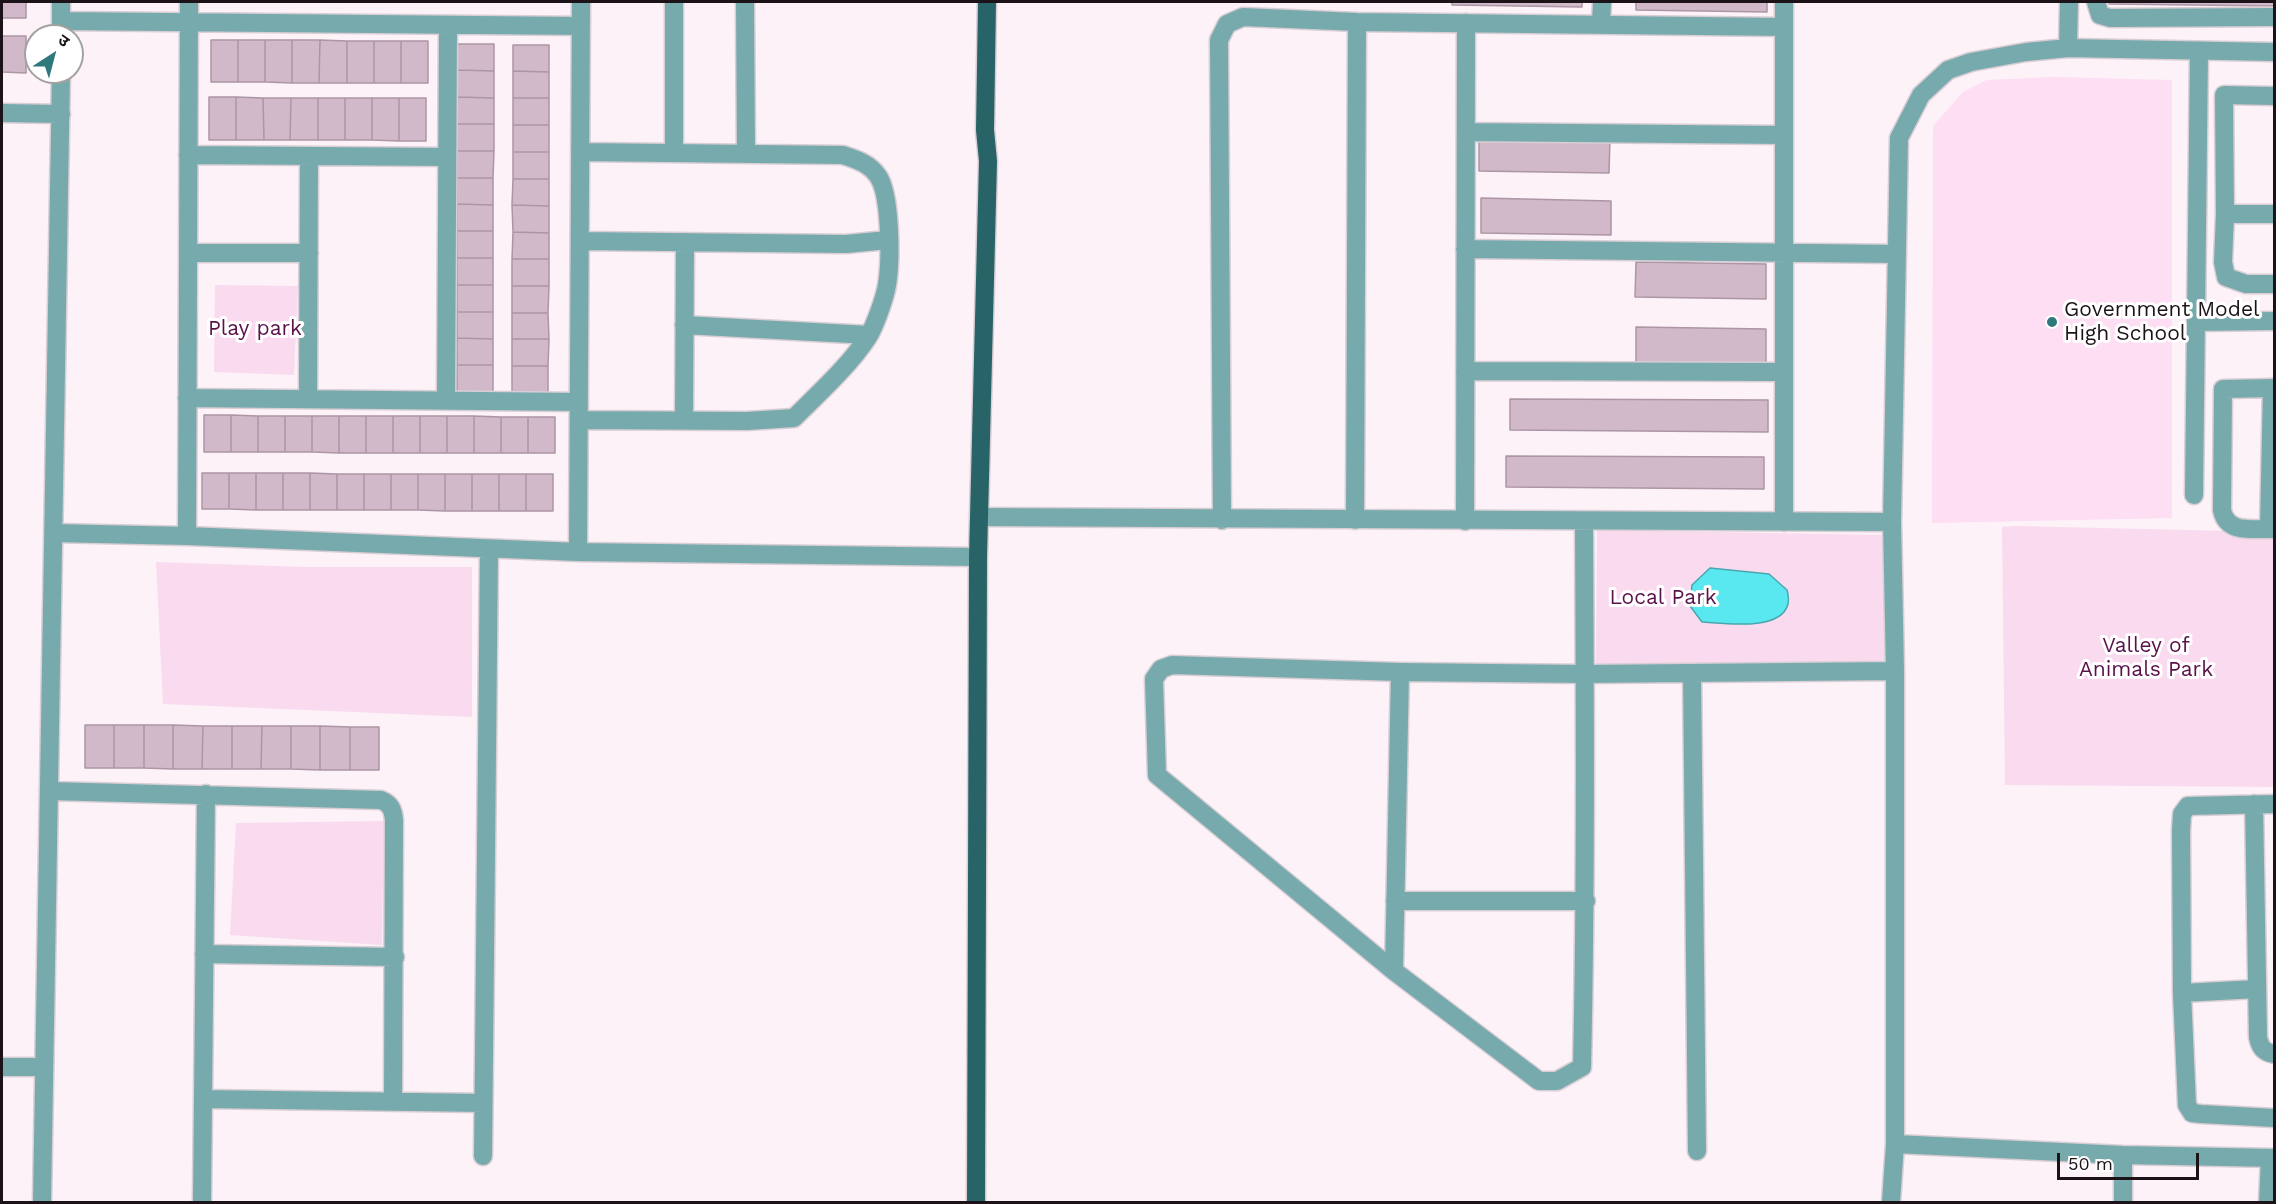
<!DOCTYPE html>
<meta charset="utf-8">
<style>
body{margin:0}
#map{position:relative;width:2276px;height:1204px;overflow:hidden;background:#fcf2f8;font-family:"Work Sans","Noto Sans Devanagari",sans-serif}
canvas{display:block}
.frame{position:absolute;inset:0;border:3px solid #1b1318;pointer-events:none}
.north{position:absolute;left:24px;top:24px;width:60px;height:60px;box-sizing:border-box;background:#fff;border:2px solid #a4a1a3;border-radius:50%;rotate:36deg;font-size:16px;font-weight:700;line-height:24px;text-align:center;color:#1b1318}
.north::after{content:'';display:block;margin:auto;width:21px;height:27px;background:#2f797d;clip-path:polygon(50% 0,100% 100%,50% 72%,0 100%)}
.scale{position:absolute;left:2057px;top:1153px;width:142px;height:27px;box-sizing:border-box;border:3px solid #1b1318;border-top:0;padding-left:8px;font-size:18px;line-height:21px;white-space:nowrap;color:#1b1318;-webkit-text-stroke:4px #fff;paint-order:stroke}
</style>
<div id="map">
<canvas width="2276" height="1204"></canvas>
<div class="frame"></div>
<div class="north">उ</div>
<div class="scale">50 m</div>
</div>
<script>
const ctx = document.querySelector('canvas').getContext('2d');
ctx.lineJoin = 'round';
function fill(path, color) { ctx.fillStyle = color; ctx.fill(path, 'evenodd'); }
function trace(path, color, width, dash) { ctx.strokeStyle = color; ctx.lineWidth = width; ctx.lineCap = dash ? 'butt' : 'round'; ctx.setLineDash(dash || []); ctx.stroke(path); }
function label(font, color, halo, rows, align = 'center') {
  ctx.font = font + ' "Work Sans",sans-serif'; ctx.lineWidth = 6; ctx.setLineDash([]); ctx.textBaseline = 'middle'; ctx.strokeStyle = halo; ctx.fillStyle = color; for (const [text, x, y, turn = 0] of rows) {
    ctx.save(); ctx.translate(x, y); ctx.rotate((+turn || 0) * Math.PI / 180); ctx.textAlign = isNaN(turn) ? turn : align; if (halo) ctx.strokeText(text, 0, 0); ctx.fillText(text, 0, 0); ctx.restore();
  }
}
const built = new Path2D(`
 M2053,77L2172,80V518L1932,523L1933,126L1963,92L1987,80Z`);
const green = new Path2D(`
 M215,285L298,286L294,375L214,372Z
 M2014,526L2274,532V787L2005,785L2002,527Z
 M1597,530L1884,535L1886,664H1596Z
 M156,562L304,567H472V717L163,704Z
 M384,821L382,945L230,935L236,823Z`);
const water = new Path2D(`
 M1710,568L1769,574L1787,590C1788,594 1789,600 1788,604C1781,632 1723,623 1702,622L1690,606L1692,585Z`);
const building = new Path2D(`
 M2,2H26V18H2Z
 M1452,2H1582V7L1452,5Z
 M1636,2H1767V12L1636,10Z
 M2109,2H2274V6L2109,4Z
 M2,36H26V73L2,72Z
 M211,40H238V82H211Z
 M238,40H265V82H238Z
 M265,40H292V83L265,82Z
 M292,40H320L319,83H292Z
 M320,40L347,41V83H319Z
 M347,41H374V83H347Z
 M374,41H401V83H374Z
 M401,41H428V83H401Z
 M457,44H494V71L457,70Z
 M513,45H549V72L513,71Z
 M457,70L494,71V98L457,97Z
 M513,71L549,72V98H513Z
 M209,97H236V140H209Z
 M236,97L263,98L264,140H236Z
 M457,97L494,98V124H457Z
 M263,98H291L290,140H264Z
 M291,98H318V140H290Z
 M318,98H345V140H318Z
 M345,98H372V140H345Z
 M372,98H399V141L372,140Z
 M399,98H426V141H399Z
 M513,98H549V125H513Z
 M457,124H494V151H457Z
 M513,125H549V152H513Z
 M1479,136L1610,138L1609,173L1479,171Z
 M457,151H494L493,178H457Z
 M513,152H549V179H513Z
 M457,178H493V205L457,204Z
 M513,179H549V206L512,205Z
 M1481,198L1611,201V235L1481,233Z
 M457,204L493,205V231H457Z
 M512,205L549,206V233L513,232Z
 M457,231H493V258H457Z
 M513,232L549,233V259H512Z
 M457,258H493V285H457Z
 M512,259H549V286H512Z
 M1636,262L1766,264V299L1635,297Z
 M457,285H493V312H457Z
 M512,286H549L548,313H512Z
 M457,312H493V339L457,338Z
 M512,313H548L549,339H512Z
 M1636,327L1766,329V364L1636,362Z
 M457,338L493,339V365H457Z
 M512,339H549L548,366H512Z
 M457,365H493V392H457Z
 M512,366H548V393H512Z
 M1510,399L1768,400V432L1510,430Z
 M204,415H231V452H204Z
 M231,415L258,416V452H231Z
 M258,416H285V452H258Z
 M285,416H312V452H285Z
 M312,416H339V453L312,452Z
 M339,416H366V453H339Z
 M366,416H393V453H366Z
 M393,416H420V453H393Z
 M420,416H447V453H420Z
 M447,416H474V453H447Z
 M474,416L501,417V453H474Z
 M501,417H528V453H501Z
 M528,417H555V453H528Z
 M1506,456L1764,457V489L1506,487Z
 M202,473H229V509H202Z
 M229,473H256V510L229,509Z
 M256,473H283V510H256Z
 M283,473H310V510H283Z
 M310,473L337,474V510H310Z
 M337,474H364V510H337Z
 M364,474H391V510H364Z
 M391,474H418V510H391Z
 M418,474H445V511L418,510Z
 M445,474H472V511H445Z
 M472,474H499V511H472Z
 M499,474H526V511H499Z
 M526,474H553V511H526Z
 M85,725H114V768H85Z
 M114,725H144V768H114Z
 M144,725H173V769L144,768Z
 M173,725L203,726L202,769H173Z
 M203,726H232V769H202Z
 M232,726H262L261,769H232Z
 M262,726H291V769H261Z
 M291,726H320V770L291,769Z
 M320,726L350,727V770H320Z
 M350,727H379V770H350Z`);
const minor = new Path2D(`
 M674,2V153
 M745,2L746,154
 M2096,2L2100,15L2110,18L2274,17
 M61,21L581,26
 M1601,24L1602,2
 M61,36V2
 M2068,48L2069,2
 M2274,96L2224,95L2225,214H2274
 M2,113L61,114
 M1466,132L1784,135
 M188,155L447,157
 M2225,214L2223,262L2226,277L2246,284H2274
 M580,241L846,244L888,240
 M1465,249L1897,254
 M188,253H309
 M2196,322L2274,321
 M684,325L869,335
 M1465,371L1784,372
 M2274,388L2223,389L2222,510C2227,535 2254,528 2274,529
 M187,398L579,402
 M308,399L309,156
 M446,400L448,25
 M579,420L747,421L794,418C819,393 849,366 868,337C875,326 885,297 887,285C891,261 891,195 878,176C869,163 857,160 843,155L580,152
 M684,420L685,242
 M2194,495L2199,51
 M980,517L1892,522
 M1222,520L1219,40L1227,24L1243,17L1357,22L1784,27
 M1355,520L1357,22
 M1465,521L1466,23
 M1584,521C1585,703 1586,885 1582,1067L1557,1081H1539L1394,971L1157,775L1154,679L1161,669L1172,665L1400,672L1585,674L1895,671
 M1784,522V2
 M2269,528L2272,388
 M54,533L187,536L578,552L978,557
 M187,536L189,2
 M578,552L581,2
 M1692,673L1697,1151
 M50,791L381,800C391,804 393,810 394,820L393,1102
 M2254,804L2258,1037C2260,1047 2263,1052 2274,1054
 M2274,804L2188,806L2182,814L2181,831L2182,993L2187,1105L2192,1113L2201,1114L2274,1118
 M1395,901H1586
 M204,954L395,957
 M1394,971L1400,672
 M2182,993L2257,989
 M2,1067H44
 M203,1099L483,1103
 M1895,1144L2123,1155L2274,1158
 M2123,1155V1202
 M483,1156L489,549
 M42,1202L61,72
 M202,1202L206,794
 M1891,1202L1895,1144V671L1892,522L1899,138L1921,95L1948,70L1971,62L2026,52L2068,48L2274,52
 M2268,1202L2270,1158`);
const major = new Path2D(`
 M976,1202L978,557L988,161L985,130L987,2`);
const markers = [
 [2052,322,6,"#2f797d"]
];
const poiNames = [
 ["Government Model",2064,310],
 ["High School",2064,334]
];
const parkNames = [
 ["Play park",255,329],
 ["Local Park",1663,598],
 ["Valley of",2146,646],
 ["Animals Park",2146,670]
];
fill(built, '#fedef3');
fill(green, '#f9daef');
fill(water, '#5ae8f0');
trace(water, '#47a8af', 1.5);
fill(building, '#d1b9c9');
trace(building, '#ac95a4', 1.5);
trace(minor, '#d8ced4', 21);
trace(major, '#d8ced4', 21);
trace(minor, '#77aaad', 18);
trace(major, '#286467', 18);
for (const [x, y, r, color] of markers) { const dot = new Path2D(); dot.arc(x, y, r, 0, 2 * Math.PI); ctx.fillStyle = color; ctx.fill(dot); trace(dot, '#fff', 2); }
label('21px', '#1b1318', '#fff', poiNames, 'left');
label('21px', '#591249', '#fff', parkNames);
</script>
